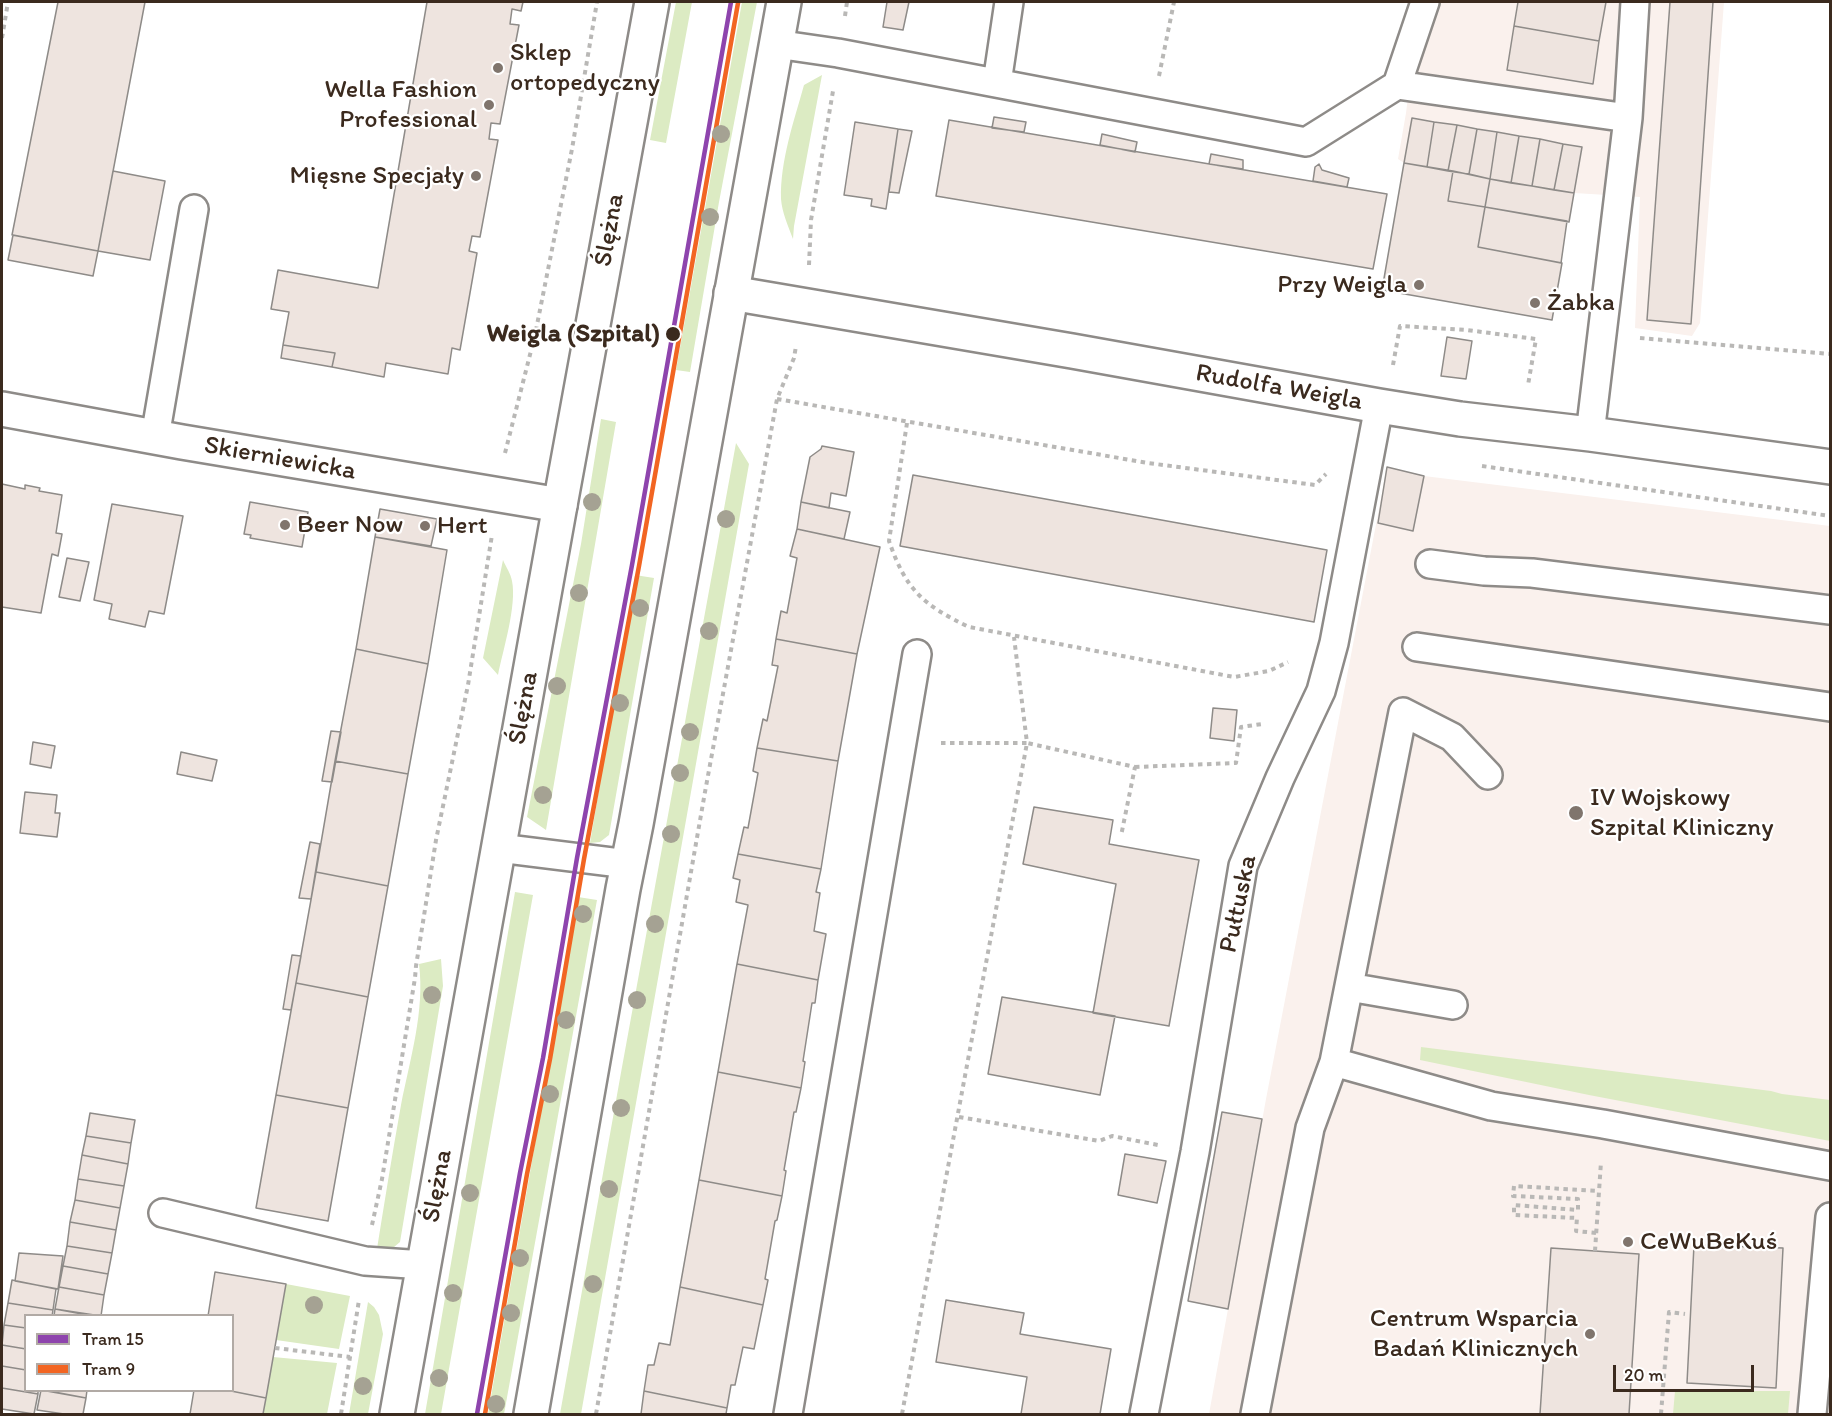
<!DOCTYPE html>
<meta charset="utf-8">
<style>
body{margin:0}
#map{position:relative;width:1832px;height:1416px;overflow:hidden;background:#fff;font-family:Itim,sans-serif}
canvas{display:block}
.frame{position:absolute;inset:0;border:3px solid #3b2a1e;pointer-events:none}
.legend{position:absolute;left:24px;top:1314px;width:210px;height:78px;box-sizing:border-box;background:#fff;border:2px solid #b1aaa5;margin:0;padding:8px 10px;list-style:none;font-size:18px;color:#3b2a1e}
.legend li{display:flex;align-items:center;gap:12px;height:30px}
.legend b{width:30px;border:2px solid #b1aaa5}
.scale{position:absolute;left:1613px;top:1365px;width:141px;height:27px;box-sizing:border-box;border:3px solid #3b2a1e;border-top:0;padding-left:8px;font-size:18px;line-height:21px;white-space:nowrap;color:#3b2a1e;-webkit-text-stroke:4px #fff;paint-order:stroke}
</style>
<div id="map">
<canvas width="1832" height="1416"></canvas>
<div class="frame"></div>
<ul class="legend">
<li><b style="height:8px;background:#8e44ad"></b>Tram 15</li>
<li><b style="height:8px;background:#f26522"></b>Tram 9</li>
</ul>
<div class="scale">20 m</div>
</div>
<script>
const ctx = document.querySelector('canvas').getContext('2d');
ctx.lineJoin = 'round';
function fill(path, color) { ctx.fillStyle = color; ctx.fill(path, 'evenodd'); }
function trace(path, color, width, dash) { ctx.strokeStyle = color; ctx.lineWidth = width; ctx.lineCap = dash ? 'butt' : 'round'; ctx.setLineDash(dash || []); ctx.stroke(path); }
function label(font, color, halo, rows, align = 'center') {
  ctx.font = font + ' Itim,sans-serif'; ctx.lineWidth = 4.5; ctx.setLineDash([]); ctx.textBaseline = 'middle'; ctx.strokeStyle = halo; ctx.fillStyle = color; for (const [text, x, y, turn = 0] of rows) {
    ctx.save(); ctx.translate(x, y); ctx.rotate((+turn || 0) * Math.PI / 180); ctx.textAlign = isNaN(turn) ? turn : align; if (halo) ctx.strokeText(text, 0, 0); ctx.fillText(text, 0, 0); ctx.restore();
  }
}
const built = new Path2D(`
 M1420,2H1724L1700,323L1692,336L1635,328L1640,197L1574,193L1404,163L1398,159L1406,113Z
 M1387,467L1424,476L1830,526V1414H1209L1266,1099Z`);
const green = new Path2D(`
 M676,2H692L666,143L650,140Z
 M742,2H757L719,202L690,372L676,370Z
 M822,75L794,226L793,239C788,226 782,212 781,199C780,161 794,121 804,85Z
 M601,419L616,422L546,830L527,817L581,544Z
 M736,443L749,464L581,1414H560L622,1067Z
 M503,560C506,567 511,574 512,581C517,605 503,650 498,675L483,658Z
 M635,575L654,578L609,835L600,842L590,843Z
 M515,892L533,895L441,1414H425Z
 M578,897L597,900L504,1414H488Z
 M441,959L443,986L400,1242L387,1253L376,1255C384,1205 392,1155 401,1105C410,1059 425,1011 419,964Z
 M1421,1047L1771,1091L1782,1094L1830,1100V1141L1589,1095L1420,1060Z
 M286,1284L350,1296L339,1349L276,1340Z
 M368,1302L374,1307L379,1315L383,1334L368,1414H349Z
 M273,1357L337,1363L327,1414H263Z
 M1675,1391H1790L1788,1414H1673Z`);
const building = new Path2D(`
 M58,2H145L98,251L12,235Z
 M427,2H523L521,11L512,9L510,24L519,25L500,124L491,123L489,139L498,140L480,237L472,236L469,251L477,253L460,350L452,348L448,374L386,363L384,377L332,367L335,353L283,345L289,312L271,309L278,270L378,288Z
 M887,2H909L903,30L883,27Z
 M1518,2H1606L1599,41L1514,26Z
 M1670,2H1713L1691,324L1647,320Z
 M1514,26L1599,41L1593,84L1507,70Z
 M994,117L1026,122L1024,132L992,128Z
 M1412,118L1434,122L1427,167L1404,163Z
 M949,120L1387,194L1373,269L936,196Z
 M855,122L898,129L886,209L871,206L872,199L844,195Z
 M1434,122L1457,125L1448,171L1427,167Z
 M1457,125L1477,129L1469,174L1448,171Z
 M898,129L912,131L899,193L889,192Z
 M1477,129L1497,132L1490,179L1469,174Z
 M1497,132L1519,136L1511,183L1490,179Z
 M1102,134L1137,142L1135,152L1100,145Z
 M1519,136L1540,139L1532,186L1511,183Z
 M1540,139L1563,144L1554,190L1532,186Z
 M1563,144L1582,147L1574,193L1554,190Z
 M1211,154L1243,160V169L1209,164Z
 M1404,163L1453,171L1448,201L1485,207L1478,247L1562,263L1552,320L1382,290Z
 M1319,164L1322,170L1349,178L1347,187L1313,181L1315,167Z
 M113,171L165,181L150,260L98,251Z
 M1453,171L1490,179L1485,207L1448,201Z
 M1490,179L1574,193L1569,222L1485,207Z
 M1485,207L1567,221L1561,263L1478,247Z
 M13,235L98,251L93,276L8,260Z
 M1447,337L1472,341L1466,379L1441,376Z
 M283,345L335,353L332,367L281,358Z
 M822,446L854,452L846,496L831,493L829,508L801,502L810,457L821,449Z
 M1387,467L1424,476L1413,531L1378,523Z
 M913,475L1327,550L1314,622L900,546Z
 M2,484L25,489V485L40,488L39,491L62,495L56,533L62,534L58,556L52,554L41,613L2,607Z
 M250,502L308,512L302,547L250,538L251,535L244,534Z
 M801,502L850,512L844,539L797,529Z
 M112,504L183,516L164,614L149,611L145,627L109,619L112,604L94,600Z
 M380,509L437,519L431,546L375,537Z
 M797,529L880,547L857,654L776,639L781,611L787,613L797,558L790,556Z
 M375,537L447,550L428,664L356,649Z
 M67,558L89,562L80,601L59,597Z
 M776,639L857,654L838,761L757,748L763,719L767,721L778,666L772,665Z
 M356,649L428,664L408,774L335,761Z
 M1213,708L1237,710L1234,741L1210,738Z
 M331,731L341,732L332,782L322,781Z
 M33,742L55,746L51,768L30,764Z
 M757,748L838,761L821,869L738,854L744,827L748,828L758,773L753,771Z
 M181,752L217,760L212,781L177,774Z
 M335,761L408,774L388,886L316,872Z
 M25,792L57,795L55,813H60L57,837L20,833Z
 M1034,807L1113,820L1109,844L1199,860L1169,1026L1093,1013L1116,884L1023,864Z
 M310,842L320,844L311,899L299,898Z
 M738,854L821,869L816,892L820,893L814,931L826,934L818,980L737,964L748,905L736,902L740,880L733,878Z
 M316,872L388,886L368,997L296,983Z
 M292,955L301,956L291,1010L283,1009Z
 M737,964L818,980L815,1003H812L803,1061L805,1062L801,1088L718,1072Z
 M296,983L368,997L348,1108L276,1095Z
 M1002,997L1115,1016L1100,1095L988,1074Z
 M718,1072L801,1088L796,1112H794L784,1170L786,1171L782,1196L699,1180Z
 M276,1095L348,1108L328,1221L256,1208Z
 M1222,1112L1262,1119L1228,1309L1188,1301Z
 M90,1113L135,1120L131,1143L86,1136Z
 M86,1136L131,1143L128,1164L82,1155Z
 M1125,1154L1166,1161L1157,1203L1118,1195Z
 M82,1155L128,1164L124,1186L78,1179Z
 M78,1179L124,1186L120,1208L75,1200Z
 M699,1180L782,1196L777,1220L775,1221L765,1279L768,1280L763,1305L680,1287Z
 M75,1200L120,1208L116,1230L70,1222Z
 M70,1222L116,1230L112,1253L67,1246Z
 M1694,1245L1783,1248L1776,1388L1687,1383Z
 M67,1246L112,1253L108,1274L63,1266Z
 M1551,1248L1639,1254L1629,1414H1540Z
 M19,1253L63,1256L58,1289L15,1281Z
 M63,1266L108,1274L104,1295L59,1287Z
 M215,1272L286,1284L266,1398L226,1390H232V1316H208Z
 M12,1280L56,1289L53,1310L8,1303Z
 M59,1287L104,1295L101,1316L55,1309Z
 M680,1287L763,1305L754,1349L743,1347L735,1385H731L727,1408L644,1391L648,1365H654L659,1343L670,1345Z
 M946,1300L1024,1313L1020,1334L1111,1349L1100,1414H1021L1027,1377L936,1362Z
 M8,1303L53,1310L52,1316H26V1328L4,1325Z
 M55,1309L93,1316H54Z
 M4,1325L26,1328V1349L2,1345Z
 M2,1345L26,1349V1370L2,1366Z
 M2,1366L26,1370V1390H38V1394L2,1388Z
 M2,1388L38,1394L34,1414L2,1409Z
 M41,1390L86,1398L83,1414H64L37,1410Z
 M44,1390H87L86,1398Z
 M194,1390H226L266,1398L263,1414H190Z
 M644,1391L727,1408L726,1414H641Z`);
const path = new Path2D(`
 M845,16L847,2
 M2,38L8,2
 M1159,76L1174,2
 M809,265L811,220L833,91
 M1640,338L1830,354
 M1393,365L1400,326L1467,330L1536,339L1528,385
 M777,399L1148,463L1315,485L1326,474
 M907,423L889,541C906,590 923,605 969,627L1234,677L1269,671L1288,662
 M505,453L535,335L572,149L597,2
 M1482,466L1830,516
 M941,743H1027L1014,637
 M1135,767L1236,763L1241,727L1262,724
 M959,1117L1099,1141L1112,1136L1158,1145
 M372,1225L382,1179L415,978L416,966L436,840L468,685L492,535
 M1596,1233L1576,1231L1577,1218L1514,1215V1205L1578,1210V1199L1513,1196L1514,1186L1599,1191
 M1595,1251L1601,1162
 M275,1348L350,1357
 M341,1414L359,1300
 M596,1414L705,792L777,399L794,358L796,346
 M902,1414L1027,743L1135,767L1121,836
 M1661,1414L1669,1312L1685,1314`);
const service = new Path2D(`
 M776,44L838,53L1306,142L1397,85L1628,118
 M997,83L1009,2
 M1397,85L1425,2
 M1590,434L1628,118L1635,2
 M155,437L194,209
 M1430,564L1484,571L1532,573L1830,610
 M1417,647L1830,707
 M499,848L628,864
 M1349,987L1453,1005
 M1334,1062L1403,712L1452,737L1488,775
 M163,1213L365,1261L424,1265
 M788,1414L917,654
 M1144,1414L1195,1152L1243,866L1280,778L1321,691L1334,643L1379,406
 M1255,1414L1310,1128L1334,1062L1491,1106L1603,1124L1830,1166
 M1812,1414L1830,1217`);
const minor = new Path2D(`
 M731,293L1072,351L1379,406L1460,419L1590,434L1830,467
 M2,409L182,442L560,505`);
const secondary = new Path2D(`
 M397,1414L560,505L652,2
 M531,1414L623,889L636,824L784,2`);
const tram1 = new Path2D(`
 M477,1414L520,1173L543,1058L577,858L632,565L731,2`);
const tram2 = new Path2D(`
 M485,1414L527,1174L550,1059L584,859L639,566L738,3`);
const trees = [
 [721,134],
 [710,217],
 [592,502],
 [726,519],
 [579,593],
 [640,608],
 [709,631],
 [557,686],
 [620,703],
 [690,732],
 [680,773],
 [543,795],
 [671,834],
 [583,914],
 [655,924],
 [432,995],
 [637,1000],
 [566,1020],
 [550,1094],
 [621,1108],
 [609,1189],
 [470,1193],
 [520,1258],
 [593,1284],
 [453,1293],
 [314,1305],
 [511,1313],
 [439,1378],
 [363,1386],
 [496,1404]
];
const markers = [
 [498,68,6,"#80756d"],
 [489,105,6,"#80756d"],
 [476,176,6,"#80756d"],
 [1419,285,6,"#80756d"],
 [1535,303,6,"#80756d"],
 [673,334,8,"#3b2a1e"],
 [285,525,6,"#80756d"],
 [425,526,6,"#80756d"],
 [1576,813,8,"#80756d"],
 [1628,1242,6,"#80756d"],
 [1590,1334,6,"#80756d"]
];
const poiNames = [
 ["Sklep",510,53],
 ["ortopedyczny",510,83],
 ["Wella Fashion",477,90,"right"],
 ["Professional",477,120,"right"],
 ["Mięsne Specjały",464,176,"right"],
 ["Przy Weigla",1407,285,"right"],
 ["Żabka",1547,303],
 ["Beer Now",297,525],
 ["Hert",437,526],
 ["IV Wojskowy",1590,798],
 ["Szpital Kliniczny",1590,828],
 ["CeWuBeKuś",1640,1242],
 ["Centrum Wsparcia",1578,1319,"right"],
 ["Badań Klinicznych",1578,1349,"right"]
];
const streetNames = [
 ["Ślężna",610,230,-80],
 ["Rudolfa Weigla",1279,388,10],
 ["Skierniewicka",280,459,10],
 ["Ślężna",524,708,-80],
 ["Pułtuska",1239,904,-78],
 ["Ślężna",438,1186,-80]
];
const stopNames = [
 ["Weigla (Szpital)",660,334]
];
fill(built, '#faf1ed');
fill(green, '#dcebc3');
fill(building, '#eee4df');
trace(building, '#8e8b88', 1.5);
trace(service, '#8e8b88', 32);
trace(minor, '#8e8b88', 38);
trace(secondary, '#8e8b88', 38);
trace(path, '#b9b8b6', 4, [4.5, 4.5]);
trace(service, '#fff', 27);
trace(minor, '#fff', 33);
trace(secondary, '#fff', 33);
trace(tram1, '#8e44ad', 4.5);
trace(tram2, '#f26522', 4.5);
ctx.fillStyle = '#a5a293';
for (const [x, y] of trees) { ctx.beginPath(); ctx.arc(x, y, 9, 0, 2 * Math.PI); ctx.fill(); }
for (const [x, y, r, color] of markers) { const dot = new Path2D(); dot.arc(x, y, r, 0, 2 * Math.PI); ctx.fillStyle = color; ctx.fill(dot); trace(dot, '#fff', 2); }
label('26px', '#3b2a1e', '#fff', poiNames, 'left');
label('26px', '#3b2a1e', '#fff', streetNames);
label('bold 26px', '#3b2a1e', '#fff', stopNames, 'right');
</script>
